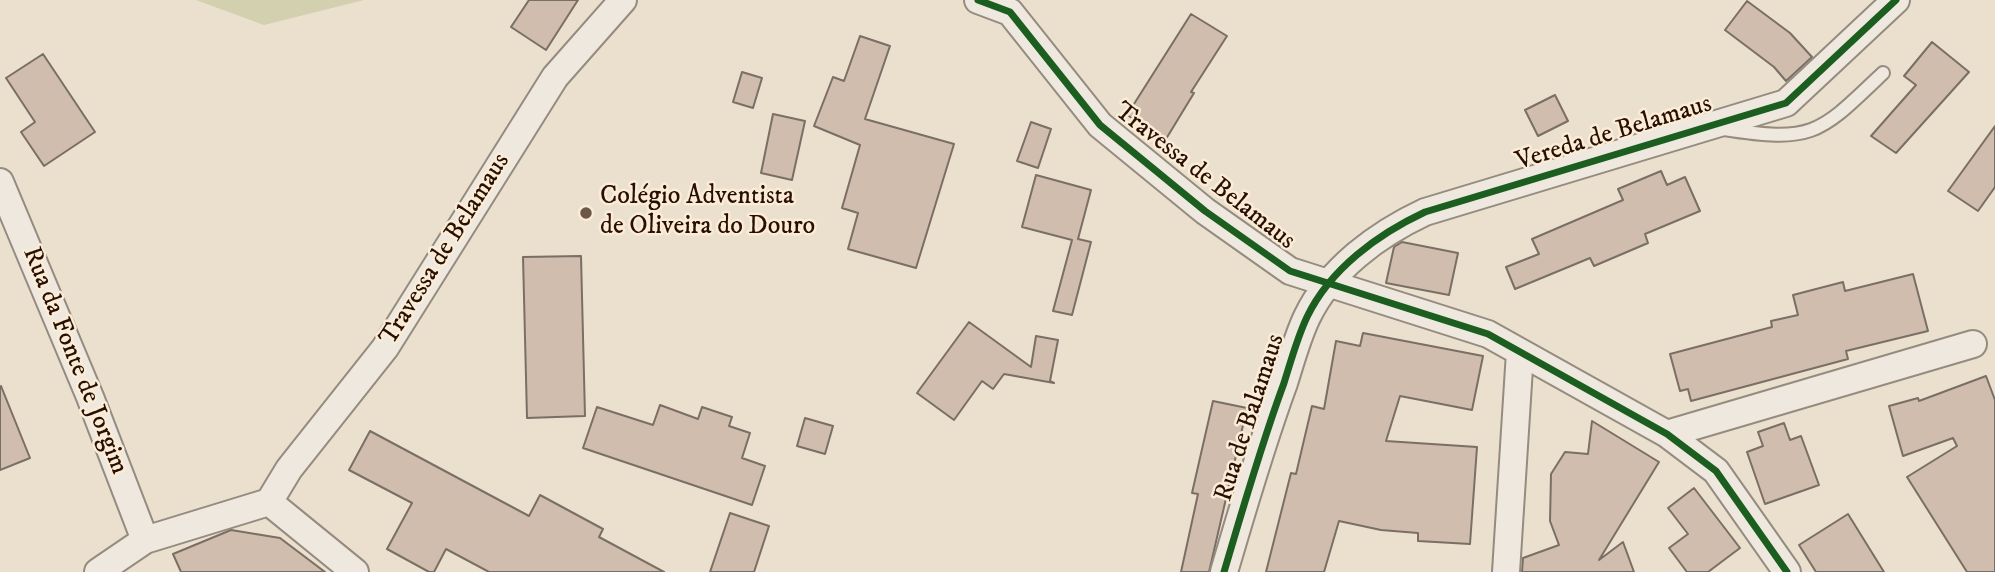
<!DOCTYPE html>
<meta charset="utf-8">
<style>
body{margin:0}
canvas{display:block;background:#ebdfce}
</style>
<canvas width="1995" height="572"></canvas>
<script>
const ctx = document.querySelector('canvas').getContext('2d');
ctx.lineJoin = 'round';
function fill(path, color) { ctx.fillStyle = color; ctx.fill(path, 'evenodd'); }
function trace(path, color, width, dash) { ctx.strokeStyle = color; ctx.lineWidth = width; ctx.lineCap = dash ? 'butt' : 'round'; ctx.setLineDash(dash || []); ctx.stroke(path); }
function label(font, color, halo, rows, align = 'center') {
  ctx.font = font + ' "IM FELL DW Pica",serif'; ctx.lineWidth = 5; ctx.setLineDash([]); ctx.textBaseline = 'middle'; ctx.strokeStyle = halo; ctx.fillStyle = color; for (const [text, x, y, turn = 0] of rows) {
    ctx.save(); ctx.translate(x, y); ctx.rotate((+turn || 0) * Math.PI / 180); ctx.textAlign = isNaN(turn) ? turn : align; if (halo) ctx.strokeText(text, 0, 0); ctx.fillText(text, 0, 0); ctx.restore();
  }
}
const green = new Path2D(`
 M196,0H364L264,25Z`);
const building = new Path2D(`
 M529,0H578L546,50L511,27Z
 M1747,1L1790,33L1812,57L1786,81L1774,67L1725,30Z
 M1191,14L1227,36L1191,92L1194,93L1166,139L1127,115Z
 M860,36L890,46L865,119L954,144L916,268L848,249L858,213L842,208L860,145L814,126L833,77L844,81Z
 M1932,42L1969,72L1896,153L1871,136L1916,85L1904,76Z
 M43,54L95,132L44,166L21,132L35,122L6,78Z
 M742,72L762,78L753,108L733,102Z
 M1555,95L1568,121L1538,136L1525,110Z
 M773,114L805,121L792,180L761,173Z
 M1031,122L1051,129L1038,168L1017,161Z
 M1995,126V187L1978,211L1948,191Z
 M1661,171L1667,185L1685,177L1700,211L1645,234L1648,243L1594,266L1590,258L1515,289L1506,267L1539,254L1532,239L1623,200L1618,189Z
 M1036,175L1091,190L1078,239L1091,242L1072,315L1053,311L1072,240L1022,227Z
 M1402,242L1458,253L1449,295L1386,283L1394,247Z
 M581,256L585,416L527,418L523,257Z
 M1913,274L1928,331L1846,351L1848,359L1691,401L1688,389L1680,391L1670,354L1772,327L1771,321L1798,315L1793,295L1843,282L1845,291Z
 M969,322L1031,367L1036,336L1058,340L1050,381L1054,383L1004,374L993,389L982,381L954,420L917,393Z
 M1363,333L1483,356L1472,410L1400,396L1386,441L1477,447L1470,544L1418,541V533L1381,530L1339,521L1324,572H1266L1291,473L1296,474L1312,406L1324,409L1336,341L1360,346Z
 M1986,376L1995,400V572H1967L1907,477L1957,446L1953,438L1903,456L1889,406L1918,398L1919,401Z
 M1,386L30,458L0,470V387Z
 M1213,401L1247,408L1209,572H1181L1198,494L1192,493Z
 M660,405L698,419L702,407L732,417L729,426L750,433L742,458L765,466L752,505L583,448L597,407L653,425Z
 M805,418L833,426L825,454L797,446Z
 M1592,421L1659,462L1599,560L1623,542L1634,572H1522L1523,558L1559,545L1550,521L1551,474L1565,452L1588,454Z
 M1784,423L1790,440L1801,436L1819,485L1765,504L1747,452L1763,446L1758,432Z
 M370,431L529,516L540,495L603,529L599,537L664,572H489L446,549L434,572H429L387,549L412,503L349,470Z
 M1694,488L1740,548L1708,572H1687L1669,548L1688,534L1668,508Z
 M730,513L769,526L754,572H710Z
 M1848,514L1884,572H1816L1799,545Z
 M231,530L280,538L325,572H181L173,554Z`);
const service = new Path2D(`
 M1724,129C1814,143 1819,134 1883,73`);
const minor = new Path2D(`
 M978,0L1010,12L1100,125L1205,211L1290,271L1488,334L1667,434L1716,471L1787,572
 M0,182L90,397L145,540
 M1667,434L1973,344
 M269,502L289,469L385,348L555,77L623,0
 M98,572L145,540L269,502L355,572
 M1224,572C1243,508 1261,445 1284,383C1291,361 1297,338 1307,317C1330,269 1378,234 1425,212L1786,103L1896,0
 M1506,572L1520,352`);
const cycleway = new Path2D(`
 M978,0L1010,12L1100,125L1205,211L1290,271L1488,334L1667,434L1716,471L1787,572
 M1224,572C1243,508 1261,445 1284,383C1291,361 1297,338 1307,317C1330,269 1378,234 1425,212L1786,103L1896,0`);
const markers = [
 [586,213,7,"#6d5848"]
];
const streetNames = [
 ["Vereda de Belamaus",1614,134,-17],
 ["Travessa de Belamaus",1204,177,38],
 ["Travessa de Belamaus",446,250,-58],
 ["Rua da Fonte de Jorgim",74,361,68],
 ["Rua de Balamaus",1251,418,-72]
];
const poiNames = [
 ["Colégio Adventista",600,198],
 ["de Oliveira do Douro",600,228]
];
fill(green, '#d2d0ae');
fill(building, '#d0bdad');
trace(building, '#796f64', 2);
trace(service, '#958b7f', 16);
trace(minor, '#958b7f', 30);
trace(service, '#eee8df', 12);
trace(minor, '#eee8df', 26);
trace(cycleway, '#1b5e20', 7);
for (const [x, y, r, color] of markers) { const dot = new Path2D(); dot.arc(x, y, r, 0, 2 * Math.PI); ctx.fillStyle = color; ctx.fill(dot); trace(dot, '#faecd7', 2.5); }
label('26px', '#290f00', '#faecd7', streetNames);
label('26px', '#290f00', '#faecd7', poiNames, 'left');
</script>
